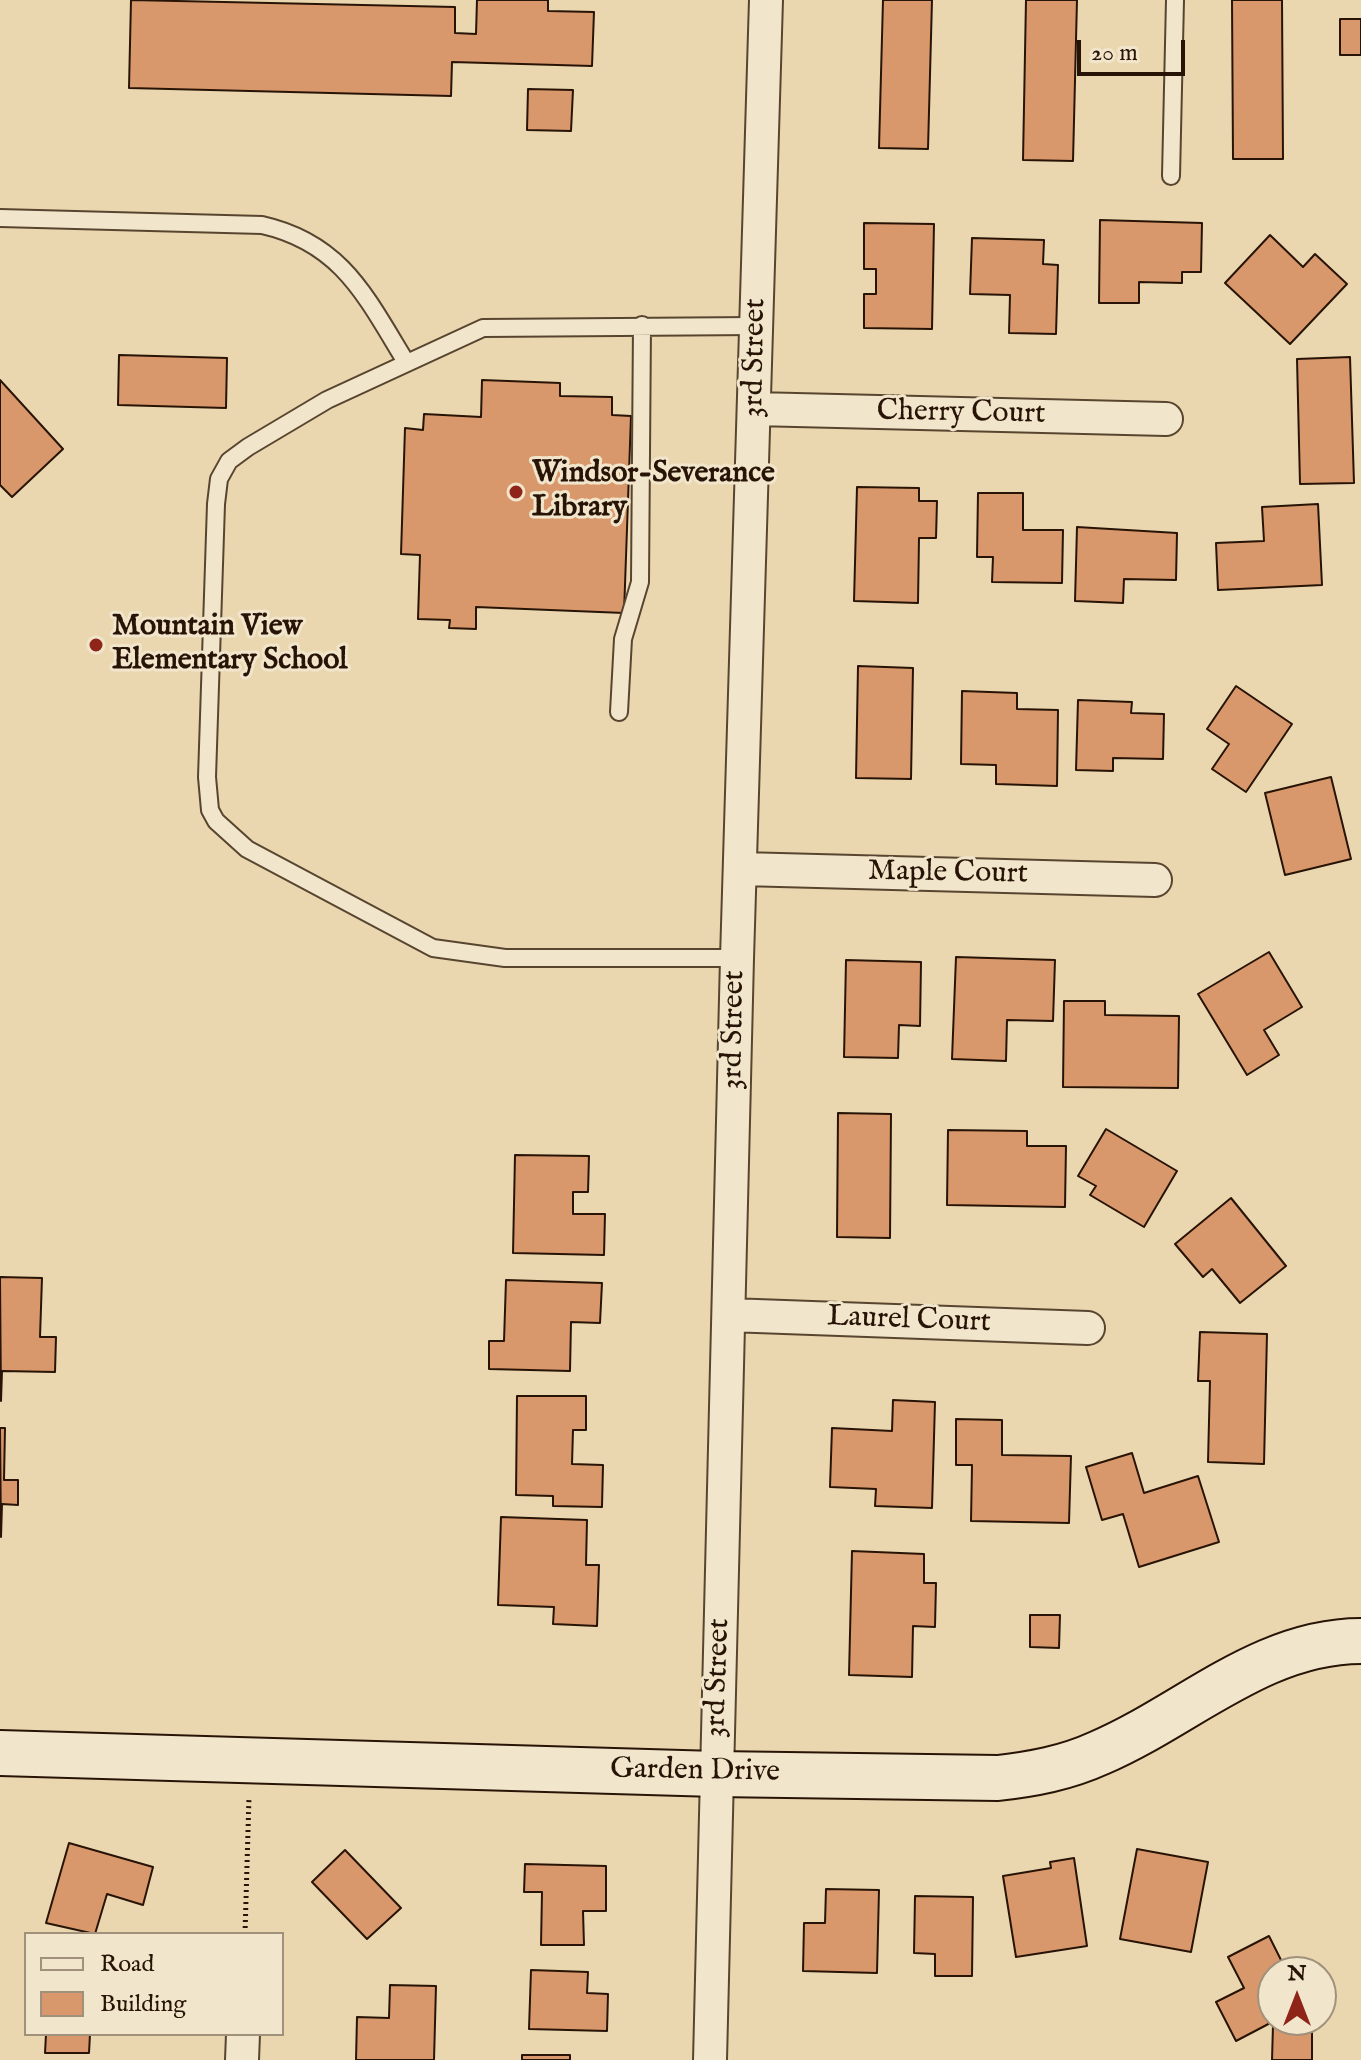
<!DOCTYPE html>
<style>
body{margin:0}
#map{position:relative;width:1361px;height:2060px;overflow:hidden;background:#ead7af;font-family:"IM FELL English",serif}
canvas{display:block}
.legend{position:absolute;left:24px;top:1932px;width:260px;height:104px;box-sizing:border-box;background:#f1e5cb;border:2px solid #a1917c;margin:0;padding:10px 14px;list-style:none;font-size:24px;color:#281406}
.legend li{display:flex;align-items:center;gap:16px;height:40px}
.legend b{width:40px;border:2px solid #a1917c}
.north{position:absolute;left:1257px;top:1956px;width:80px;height:80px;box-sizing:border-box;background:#f1e5cb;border:2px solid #a1917c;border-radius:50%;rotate:0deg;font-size:22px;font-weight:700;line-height:32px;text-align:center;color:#281406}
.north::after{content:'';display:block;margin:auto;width:28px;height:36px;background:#8f2418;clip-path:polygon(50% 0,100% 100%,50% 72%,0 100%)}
.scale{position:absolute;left:1077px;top:40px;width:108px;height:36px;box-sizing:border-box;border:4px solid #281406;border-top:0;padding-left:10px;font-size:24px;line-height:28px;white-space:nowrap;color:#281406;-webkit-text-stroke:6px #f1e5cb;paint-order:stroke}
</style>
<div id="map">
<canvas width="1361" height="2060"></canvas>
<ul class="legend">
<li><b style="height:10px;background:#f1e5cb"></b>Road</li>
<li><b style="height:22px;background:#d9986b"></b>Building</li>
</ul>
<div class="north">N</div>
<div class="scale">20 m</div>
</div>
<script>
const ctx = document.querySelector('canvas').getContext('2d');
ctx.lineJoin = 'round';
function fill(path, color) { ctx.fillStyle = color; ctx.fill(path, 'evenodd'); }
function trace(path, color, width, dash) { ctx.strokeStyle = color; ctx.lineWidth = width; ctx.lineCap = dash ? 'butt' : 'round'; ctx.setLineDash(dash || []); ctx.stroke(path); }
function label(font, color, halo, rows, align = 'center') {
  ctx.font = font + ' "IM FELL English",serif'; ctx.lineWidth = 6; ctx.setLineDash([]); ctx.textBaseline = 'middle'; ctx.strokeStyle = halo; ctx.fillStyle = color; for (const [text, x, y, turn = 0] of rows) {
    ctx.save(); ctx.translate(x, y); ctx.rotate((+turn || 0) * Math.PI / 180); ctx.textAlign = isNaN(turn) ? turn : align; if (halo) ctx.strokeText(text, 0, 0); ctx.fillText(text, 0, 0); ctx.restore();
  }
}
const building = new Path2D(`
 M131,0L455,7V33L476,34L477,0H548V11L594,12L592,66L452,62L451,96L129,88Z
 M883,0H932L928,149L879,148Z
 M1026,0H1077L1073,161L1023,160Z
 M1232,0H1282L1283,159H1233Z
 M1340,19H1361V55H1340Z
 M528,89L573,90L571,131L527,130Z
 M1100,220L1202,223L1201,272H1182V283L1139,282V303H1099Z
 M864,223L934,224L932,329L864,328V294H876V269H864Z
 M1270,235L1303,267L1315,254L1347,284L1290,344L1225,283Z
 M972,238L1044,240L1043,264L1058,265L1056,334L1009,333L1010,295L970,294Z
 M119,355L227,358L226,408L118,405Z
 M1350,357L1354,483L1300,484L1297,359Z
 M0,380L63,449L12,497L0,485Z
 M482,380L560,383V396L612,397V415L631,416L624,613L476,607V629L449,628L450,620L418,619L420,555L401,554L405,428L423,430L424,414L481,417Z
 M857,487L919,488V501H937L936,538H919L918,603L854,601Z
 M978,493H1023V530H1063L1062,583L992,582L993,557H977Z
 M1318,504L1322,585L1218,590L1216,543L1264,541L1262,507Z
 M1077,527L1177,533L1176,580L1124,579L1123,603L1075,601Z
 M858,666L913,668L911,779L856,778Z
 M1236,686L1292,724L1246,792L1212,769L1229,744L1207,729Z
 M962,691L1017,693V709L1058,710L1057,786L996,784V765L961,764Z
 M1078,700L1132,702L1131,713L1164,714L1163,759L1113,758V771L1076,770Z
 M1331,777L1351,859L1285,875L1265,793Z
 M1269,952L1302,1007L1264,1030L1279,1055L1247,1075L1198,994Z
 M956,957L1055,960L1053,1021L1007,1020L1006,1061L952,1059Z
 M846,960L921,962L920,1026L899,1025L898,1058L844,1057Z
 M1064,1001H1105V1015L1179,1016L1178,1088L1063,1087Z
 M838,1113L891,1114L890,1238L837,1237Z
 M1106,1129L1177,1171L1144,1227L1090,1195L1096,1186L1078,1176Z
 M948,1130L1027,1131V1146H1066L1065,1207L947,1205Z
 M515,1155L589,1156L588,1192H573V1214H605L604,1255L513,1253Z
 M1231,1198L1286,1266L1240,1303L1212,1269L1203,1277L1175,1244Z
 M0,1277L42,1278L40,1337H56L55,1372L2,1371L1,1401Z
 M506,1280L602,1283L600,1323L571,1322L570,1371L489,1369V1341H504Z
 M1200,1332L1267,1334L1264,1464L1208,1462L1210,1381H1198Z
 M517,1396H586V1430H573L572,1464L603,1465L602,1507L553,1506V1496L516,1495Z
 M893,1400L935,1402L932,1508L875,1506L876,1489L830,1487L832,1428L892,1431Z
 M956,1419L1002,1420V1455L1071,1456L1069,1523L971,1521L972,1465H956Z
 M0,1428H5L4,1480H18V1505L2,1504L1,1537Z
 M1132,1453L1144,1493L1198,1476L1219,1542L1139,1567L1123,1514L1102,1520L1086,1467Z
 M501,1517L587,1520L586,1565H599L597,1626L553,1624L554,1607L498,1605Z
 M852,1551L924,1554V1583H936L935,1627L913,1626L912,1677L849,1675Z
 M1030,1615H1060L1059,1648L1030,1647Z
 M69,1843L153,1867L143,1905L107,1894L95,1934L46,1923Z
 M1137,1849L1208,1862L1191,1952L1120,1939Z
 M345,1850L401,1908L367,1939L312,1882Z
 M1074,1858L1087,1946L1016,1957L1003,1876L1051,1868L1050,1862Z
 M525,1864L606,1866V1911H583L584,1945H541L542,1892H524Z
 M826,1889L879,1890L877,1973L803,1971L804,1923H825Z
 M915,1896L973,1897L972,1976H935V1954L914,1953Z
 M1269,1936L1287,1972H1273V2020H1276L1236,2041L1216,2002L1244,1988L1228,1957Z
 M531,1970L588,1972L587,1993L608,1994L607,2031L529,2029Z
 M390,1985L436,1986L434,2060H356L357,2017L389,2018Z
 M1273,2025L1312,2026V2060H1272Z
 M46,2034H90L89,2053H45Z
 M522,2055H570V2060H522Z`);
const path = new Path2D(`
 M245,1934L249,1797`);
const lane = new Path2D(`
 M1171,176L1175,0
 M0,218L262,225C342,243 366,297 406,362
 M619,712L623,639L640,582L642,325
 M737,958H505L433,948L247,849L216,821L210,810L207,777L216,504L219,479L229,461L248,447L327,400L483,328L755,326`);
const street = new Path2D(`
 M755,409L1166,419
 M742,869L1155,880
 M729,1315L1088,1328
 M242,2060L243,2034
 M710,2060L737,958L766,0`);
const secondary = new Path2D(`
 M0,1753L716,1774L998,1778C1033,1774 1066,1768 1099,1753C1186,1716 1261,1641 1361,1641`);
const markers = [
 [516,492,8,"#8f2418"],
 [96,645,8,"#8f2418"]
];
const streetNames = [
 ["3rd Street",756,358,-89],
 ["Cherry Court",961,414,1],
 ["Maple Court",948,874,1],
 ["3rd Street",735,1030,-89],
 ["Laurel Court",909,1321,2],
 ["3rd Street",719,1678,-88],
 ["Garden Drive",695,1772,1]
];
const poiNames = [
 ["Windsor-Severance",532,475],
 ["Library",532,509],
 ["Mountain View",112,628],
 ["Elementary School",112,662]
];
fill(building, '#d9986b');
trace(building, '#281406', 2);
trace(lane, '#584530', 20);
trace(street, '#584530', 36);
trace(secondary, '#281406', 48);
trace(path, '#281406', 5, [2, 4]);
trace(lane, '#f1e5cb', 16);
trace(street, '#f1e5cb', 32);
trace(secondary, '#f1e5cb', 44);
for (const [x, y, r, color] of markers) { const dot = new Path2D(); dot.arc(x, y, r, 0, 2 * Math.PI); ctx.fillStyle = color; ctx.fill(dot); trace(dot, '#f1e5cb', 3); }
label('30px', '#281406', '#f1e5cb', streetNames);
label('bold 30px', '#281406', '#f1e5cb', poiNames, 'left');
</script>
